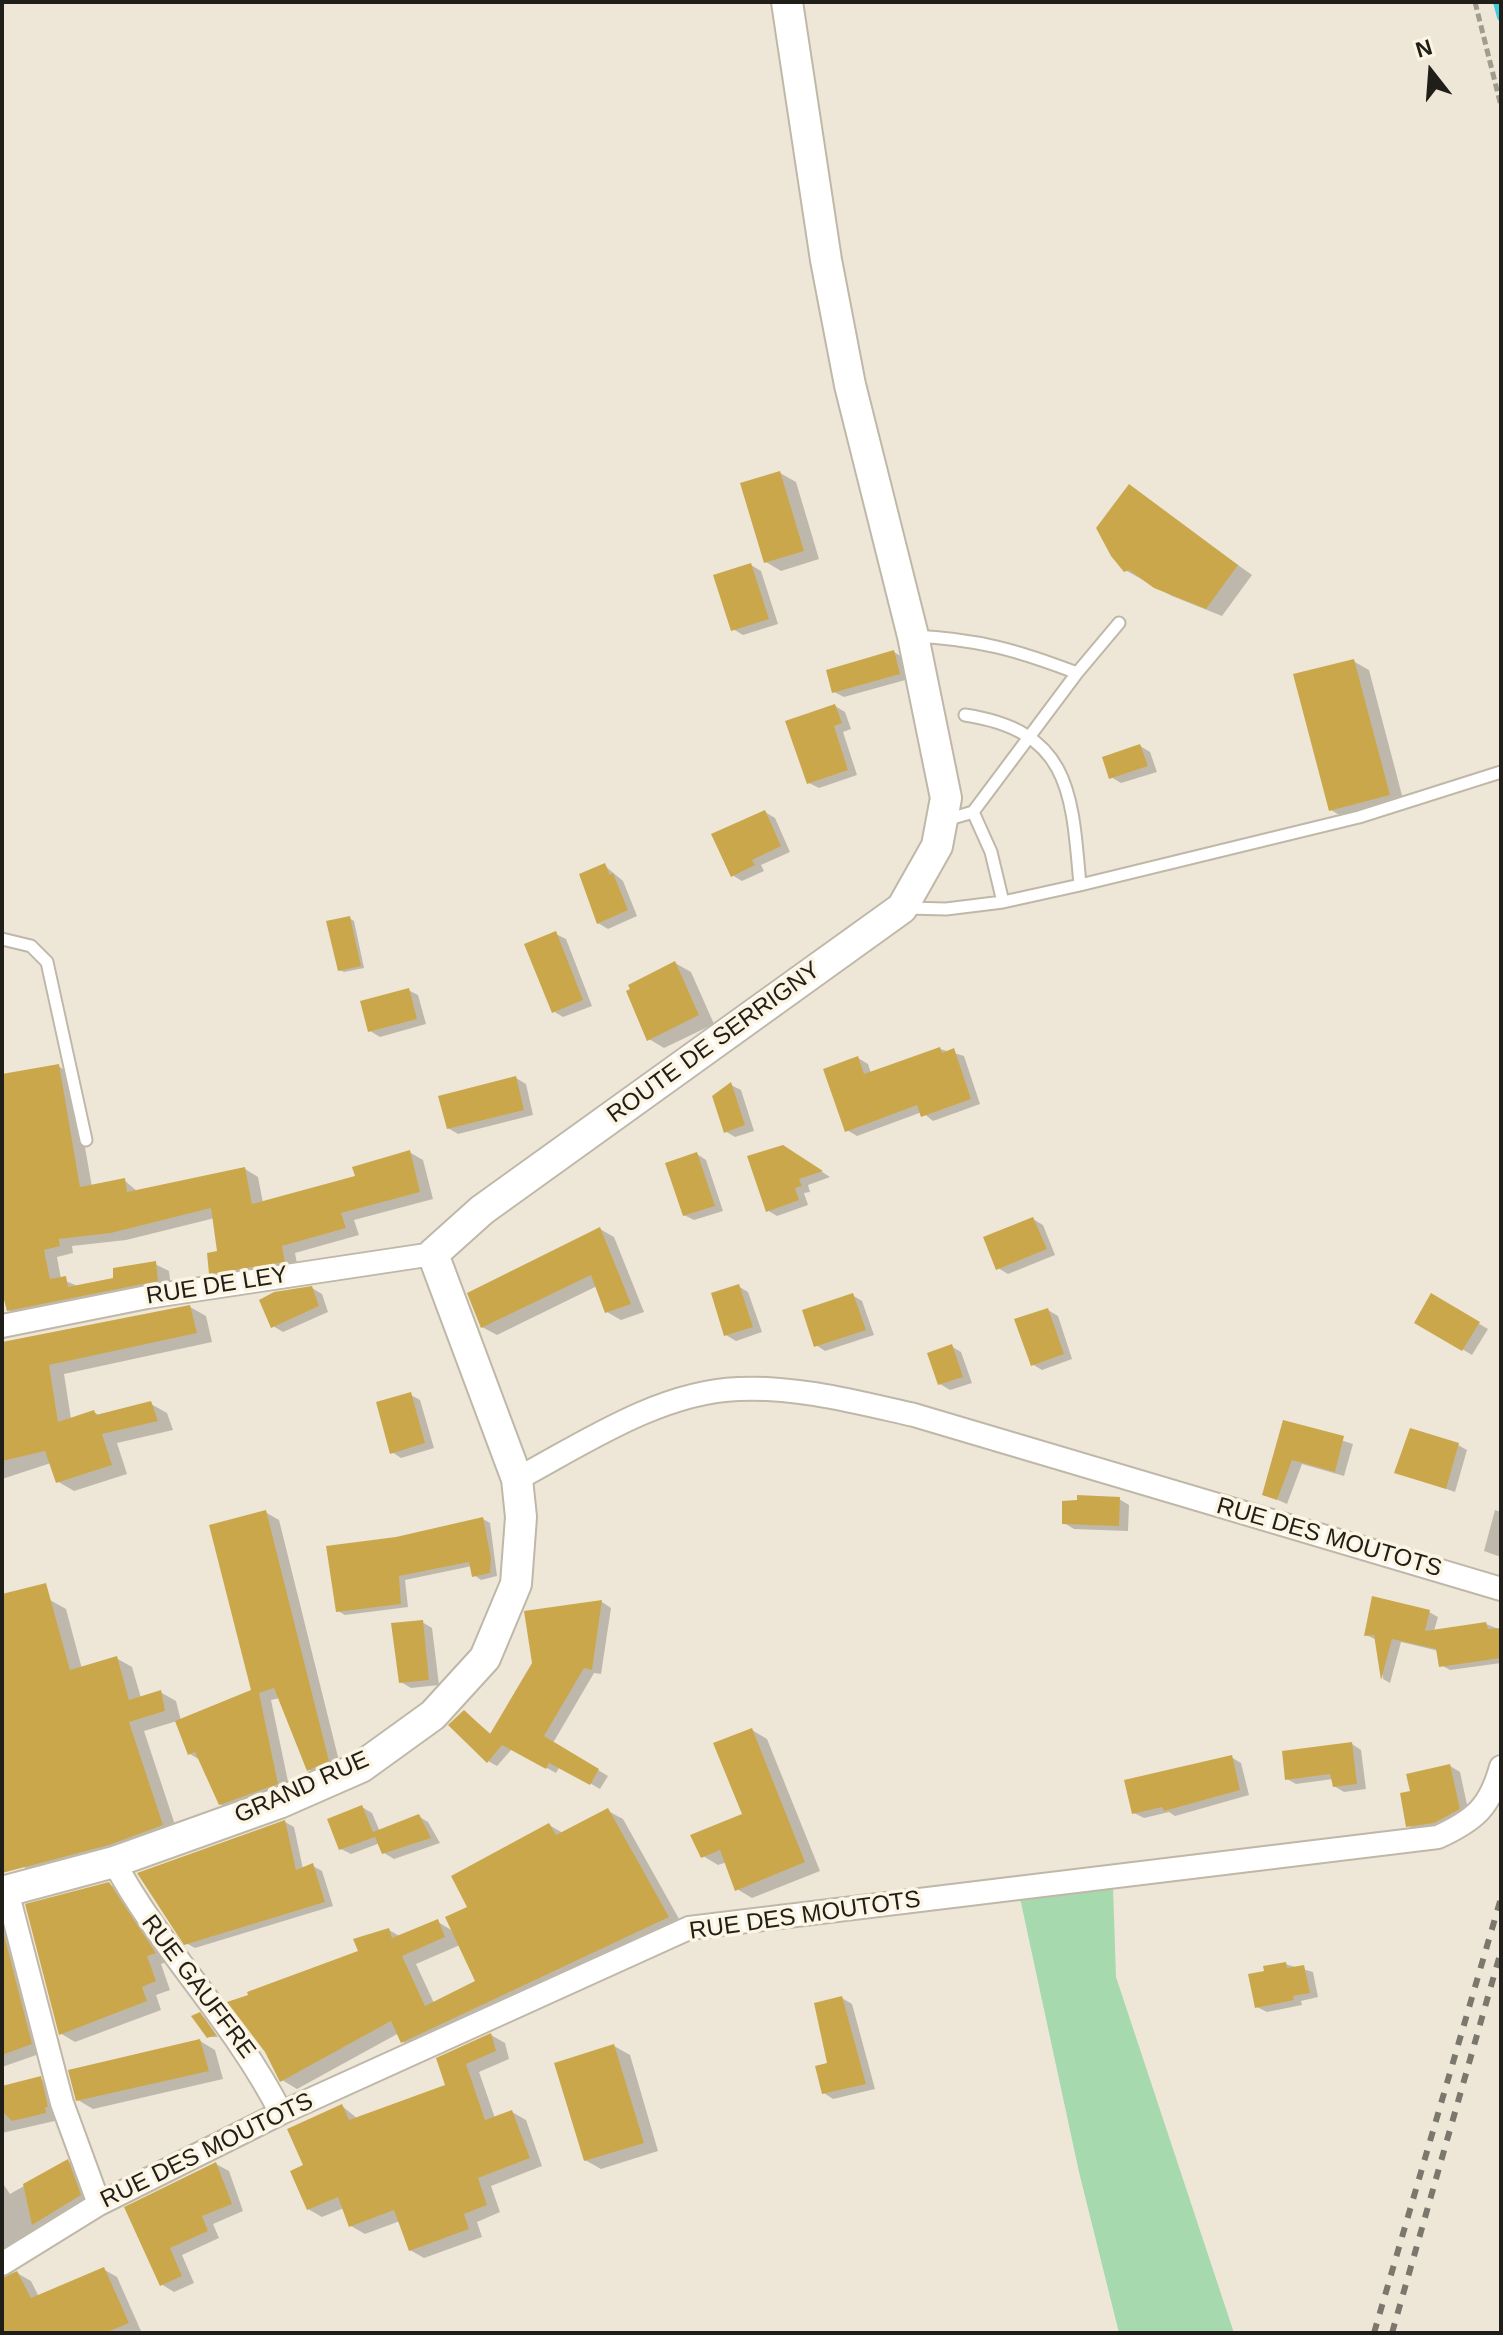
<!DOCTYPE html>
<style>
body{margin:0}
#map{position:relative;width:1503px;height:2335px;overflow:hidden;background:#eee7d7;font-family:Helvetica,sans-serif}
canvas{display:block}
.frame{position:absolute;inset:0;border:4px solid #201e18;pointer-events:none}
.north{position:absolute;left:1391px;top:32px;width:80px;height:80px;-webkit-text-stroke:6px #fcf5e4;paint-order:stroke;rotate:343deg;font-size:22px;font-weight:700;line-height:32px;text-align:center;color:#201e18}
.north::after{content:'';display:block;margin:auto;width:28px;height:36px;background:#201e18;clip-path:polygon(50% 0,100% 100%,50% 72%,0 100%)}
</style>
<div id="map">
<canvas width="1503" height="2335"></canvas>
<div class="frame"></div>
<div class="north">N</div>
</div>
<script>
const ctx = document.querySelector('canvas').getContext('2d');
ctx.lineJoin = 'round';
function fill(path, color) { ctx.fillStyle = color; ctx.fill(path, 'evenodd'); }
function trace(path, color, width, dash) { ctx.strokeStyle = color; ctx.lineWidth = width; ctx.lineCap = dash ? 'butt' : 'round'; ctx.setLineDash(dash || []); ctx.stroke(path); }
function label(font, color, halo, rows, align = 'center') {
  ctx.font = font + ' Helvetica,sans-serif'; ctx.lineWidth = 7; ctx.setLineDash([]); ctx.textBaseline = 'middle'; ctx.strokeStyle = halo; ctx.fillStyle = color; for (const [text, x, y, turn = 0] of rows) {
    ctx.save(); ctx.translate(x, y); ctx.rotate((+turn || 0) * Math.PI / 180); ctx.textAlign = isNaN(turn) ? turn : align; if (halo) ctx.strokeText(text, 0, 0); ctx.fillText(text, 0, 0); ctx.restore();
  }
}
const green = new Path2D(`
 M1113,1888L1116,1977L1234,2333H1119L1079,2172L1020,1898Z`);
const shadow = new Path2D(`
 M780,473L796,482L819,559L781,571L766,562Z
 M1129,487L1252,575L1222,616L1172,596L1125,570Z
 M751,565L761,571L778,624L743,635L733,629Z
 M894,652L904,658L909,679L844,697L834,692Z
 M1353,661L1369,670L1404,803L1346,819L1331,810Z
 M835,706L845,712L851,729L843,732L857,775L819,788L809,783Z
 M1140,746L1150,752L1157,772L1121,783L1111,777Z
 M765,812L775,818L790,852L761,865L764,871L742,881L732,875Z
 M604,865L623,881L637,916L608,929L598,923Z
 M349,918L354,921L364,968L344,972L339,970Z
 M556,934L566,939L592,1006L563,1017L553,1011Z
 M675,963L691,972L714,1024L664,1048L649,1039L632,990Z
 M408,990L418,995L426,1024L380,1037L370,1031Z
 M940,1049L964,1056L980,1104L933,1121L922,1112L857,1136L847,1130L858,1058L868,1064L871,1073Z
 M58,1066L72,1074L92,1187L124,1180L138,1192L245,1169L258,1177L263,1203L357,1177L409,1152L423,1160L433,1199L354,1220L359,1235L295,1253L298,1269L224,1280L211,1272L220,1253L215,1218L126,1240L72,1246L73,1253L57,1257L61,1279L80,1287L115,1279L155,1264L169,1271L171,1288L22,1317L8,1310L2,1286V1076Z
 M516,1078L526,1084L533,1115L458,1134L448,1128Z
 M731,1085L741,1090L754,1131L735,1137L725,1131Z
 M793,1153L830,1177L808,1185L810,1192L804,1193L808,1205L777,1216L767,1210Z
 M697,1154L706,1160L723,1211L694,1220L684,1215Z
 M1033,1219L1043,1225L1055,1255L1008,1274L998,1268Z
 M600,1229L614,1237L644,1312L621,1320L607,1312L597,1286L497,1335L482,1327Z
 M738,1286L748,1292L762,1332L736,1341L726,1335Z
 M312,1288L322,1294L328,1312L283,1332L273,1326Z
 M852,1295L862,1301L874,1335L825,1351L816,1345Z
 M1432,1296L1488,1329L1472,1355L1417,1322Z
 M190,1307L206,1316L212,1342L64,1374L71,1419L94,1412L100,1416L151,1404L167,1413L173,1430L117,1443L127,1474L74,1491L57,1481L51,1463L2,1479V1344Z
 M1048,1310L1058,1316L1072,1359L1042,1370L1032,1364Z
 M951,1346L961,1352L972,1383L950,1390L940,1384Z
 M411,1395L420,1400L434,1448L401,1458L392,1452Z
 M1285,1422L1353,1444L1344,1476L1302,1464L1287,1504L1264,1494Z
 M1458,1445L1467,1450L1455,1492L1397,1472Z
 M1119,1499L1129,1505L1128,1531L1074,1529L1064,1523Z
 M1495,1510L1501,1512V1557L1484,1551Z
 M265,1512L279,1520L341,1769L322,1777L309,1770L280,1698L271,1700L290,1791L234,1812L220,1804L200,1760L190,1754L177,1721L144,1731L178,1834L40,1876L24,1867L2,1865V1615L50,1600L66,1609L82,1669L116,1658L132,1667L141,1698L160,1692L176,1701L181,1721L253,1691Z
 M483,1519L490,1523L497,1576L481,1580L474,1575L472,1566L405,1580L408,1607L345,1615L338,1611Z
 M602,1602L611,1608L601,1674L594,1673L553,1743L608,1776L600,1789L560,1766L556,1773L512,1749L497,1766L488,1761L464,1712L492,1735L534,1663L527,1613Z
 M1429,1612L1438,1617L1434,1631L1486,1624L1501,1630V1663L1450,1670L1441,1665L1439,1651L1401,1642L1390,1683L1383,1679L1377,1640L1366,1635Z
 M422,1622L432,1628L439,1685L411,1688L401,1682Z
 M752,1730L767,1739L820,1871L752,1898L737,1889L727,1862L718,1865L703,1856L744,1815Z
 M1352,1744L1361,1750L1366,1789L1344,1792L1334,1786L1333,1779L1296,1784L1287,1779Z
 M1231,1757L1241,1763L1249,1795L1175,1816L1169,1812L1144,1818L1134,1813Z
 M1450,1766L1460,1772L1469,1814L1445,1828L1418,1831L1408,1825L1413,1792Z
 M362,1807L372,1813L380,1832L418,1816L428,1822L440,1843L394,1859L384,1853L380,1843L351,1854L341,1849Z
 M608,1811L623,1819L683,1926L418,2050L403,2042L399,2033L297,2089L282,2080L360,1953L389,1930L401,1937L438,1922L453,1931L470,1908L549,1825L563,1833ZM460,1945L478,1982L434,2003L416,1964Z
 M285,1822L294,1827L303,1869L313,1866L322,1871L333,1906L195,1948L186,1943Z
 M109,1884L124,1893L169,1961L161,1964L170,1990L156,1995L161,2010L75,2042L60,2033Z
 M2,1914L45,2052L2,2067Z
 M1285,1964L1313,1972L1318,1997L1301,2001L1302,2005L1267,2012L1257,2007Z
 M842,1998L852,2004L875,2089L833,2099L824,2093Z
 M200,2015L204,2017L218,2037H208Z
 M491,2035L505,2043L509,2059L479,2072L495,2118L512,2112L526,2120L542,2166L491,2186L500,2212L477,2222L482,2237L424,2258L410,2250L400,2221L365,2234L351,2226L344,2208L322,2217L308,2209L305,2166L342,2106L358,2119L448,2086L438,2059Z
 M200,2041L215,2050L223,2079L93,2109L78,2100Z
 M614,2046L630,2055L658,2151L601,2169L585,2160Z
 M40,2079L54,2086L59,2120L2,2133V2088Z
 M68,2161L81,2169L93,2203L2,2270V2182L10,2194Z
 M216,2164L229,2171L243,2211L213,2224L219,2238L182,2255L194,2283L174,2292L161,2284L127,2208Z
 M103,2269L117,2277L141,2331L2,2333V2277L3,2280L17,2273L31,2281L39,2297Z`);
const stream = new Path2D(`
 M1497,2L1501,17`);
const building = new Path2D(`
 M780,471L804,551L764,563L740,483Z
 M1129,484L1238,565L1206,609L1154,588L1129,570L1124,572L1111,556L1096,528Z
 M751,563L769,619L731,631L713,575Z
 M894,650L900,674L832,693L826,670Z
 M1354,659L1390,795L1329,811L1293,674Z
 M835,704L842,723L834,726L848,770L807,784L785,721Z
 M1140,744L1148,766L1109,779L1102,757Z
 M765,810L781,846L752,860L755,865L731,877L711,834Z
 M605,863L610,875L613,873L628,910L597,924L579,874Z
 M350,916L361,966L338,971L326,921Z
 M556,931L583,1000L552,1013L524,944Z
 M675,961L699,1015L647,1041L626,991L630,989L628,985Z
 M409,988L417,1019L368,1032L360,1001Z
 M940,1047L942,1053L954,1048L971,1099L921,1117L917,1105L845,1132L823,1069L858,1056L864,1074Z
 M59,1064L80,1187L125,1178L127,1192L245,1167L252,1204L355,1176L352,1167L410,1150L420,1192L341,1213L346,1228L282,1246L285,1262L209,1274L207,1253L217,1251L211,1208L111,1233L59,1239L60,1246L44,1250L50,1279L66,1276L68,1287L113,1278V1268L156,1261L158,1281L7,1311L2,1292V1074Z
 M516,1076L524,1110L447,1129L438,1096Z
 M731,1082L745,1125L724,1133L712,1096Z
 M783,1145L823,1171L799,1179L802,1186L795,1188L799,1200L766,1212L747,1156Z
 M697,1152L715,1206L683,1216L665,1163Z
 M1033,1217L1047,1249L996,1270L983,1237Z
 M600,1227L631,1304L605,1313L591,1275L481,1328L467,1293Z
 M739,1284L753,1327L724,1336L711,1293Z
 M312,1286L319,1306L271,1328L259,1300L274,1292Z
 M853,1293L866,1330L814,1347L802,1310Z
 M1431,1293L1480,1322L1462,1351L1414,1323Z
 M190,1305L197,1333L49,1365L58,1422L94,1410L96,1415L151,1401L158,1421L102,1434L112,1465L56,1483L45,1451L2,1461V1342Z
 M1048,1308L1064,1354L1031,1366L1014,1319Z
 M952,1344L963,1377L938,1385L927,1353Z
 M411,1392L425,1443L390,1454L376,1402Z
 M1283,1420L1344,1436L1335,1472L1292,1460L1277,1500L1262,1495Z
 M1410,1428L1459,1443L1446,1489L1394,1473Z
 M1077,1495L1120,1497L1119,1526L1062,1524V1501L1077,1500Z
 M266,1510L329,1761L307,1771L274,1688L259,1693L278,1784L219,1805L195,1752L188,1755L175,1721L251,1690L209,1525Z
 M483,1517L491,1558L490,1573L472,1577L469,1562L399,1576L401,1604L336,1612L326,1546L396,1537Z
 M46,1583L70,1670L117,1656L129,1700L161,1690L165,1711L129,1722L163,1825L109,1845L2,1873V1594Z
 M1372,1596L1430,1610L1425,1631L1486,1622L1488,1629L1501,1628V1658L1439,1667L1436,1649L1392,1639L1381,1680L1374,1635L1364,1636Z
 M602,1600L592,1670L584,1668L544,1736L599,1769L590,1785L549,1763L546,1769L502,1745L487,1763L448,1725L464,1710L490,1734L532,1663L524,1611Z
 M423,1620L429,1680L399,1683L391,1623Z
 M752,1728L805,1862L735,1891L720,1850L701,1858L690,1835L742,1814L713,1743Z
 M1352,1742L1357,1784L1333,1787L1330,1774L1285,1780L1282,1751Z
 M1232,1755L1240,1790L1164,1811L1162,1807L1132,1814L1124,1780Z
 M1450,1764L1460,1809L1434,1823L1406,1827L1400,1793L1410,1791L1406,1774Z
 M362,1805L373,1832L419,1814L431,1838L382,1854L375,1837L339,1850L327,1819Z
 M608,1808L669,1917L401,2043L391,2021L280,2082L265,2052L227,2002L248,1995L247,1992L358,1951L353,1939L389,1928L392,1938L438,1919L445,1937L402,1956L425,2006L475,1981L445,1917L467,1907L451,1876L549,1823L556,1835Z
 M285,1820L296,1870L313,1863L325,1902L184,1945L137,1873Z
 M109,1882L156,1953L147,1956L156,1981L142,1987L147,2001L59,2035L25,1904Z
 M2,1927L32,2044L2,2055Z
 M1286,1962L1287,1968L1304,1965L1310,1993L1293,1996L1294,2000L1255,2008L1248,1974L1264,1971L1263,1966Z
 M842,1996L866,2084L822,2094L815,2066L827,2063L814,2003Z
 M200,2012L209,2025L216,2035L207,2038L191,2016Z
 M491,2033L496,2051L466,2064L485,2120L512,2110L530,2158L478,2178L487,2205L464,2214L469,2229L409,2251L394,2210L349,2227L338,2197L307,2210L290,2171L303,2165L287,2129L342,2104L349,2120L445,2085L436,2058Z
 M200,2039L209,2071L76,2101L68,2070Z
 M614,2044L644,2143L584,2161L554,2063Z
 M41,2076L48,2107H45L46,2113L12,2121L2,2111V2086Z
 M68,2159L81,2195L32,2225L23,2184Z
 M216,2162L232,2204L202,2216L208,2231L170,2248L182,2276L160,2286L124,2207Z
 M104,2267L129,2323L105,2333H2V2278L17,2271L31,2298Z`);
const path = new Path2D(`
 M1475,2L1501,106`);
const lane = new Path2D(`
 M913,636C978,639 1017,650 1077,673
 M965,715C1071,731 1072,794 1080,885
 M973,812L991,852L1003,902
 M946,820L973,812L1077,673L1119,623
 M907,908L946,909L1003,902L1080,885L1359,817L1501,772
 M2,939L31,946L47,962L86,1140`);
const street = new Path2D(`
 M2,1326L147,1297L433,1254
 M517,1479C584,1443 660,1392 738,1389C797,1386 856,1402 914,1415L1501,1589
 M114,1862C162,1951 235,2022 281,2113
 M7,1891L62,2103L99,2204
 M2,2264L99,2204L281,2113L689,1928L1438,1837C1475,1820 1490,1807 1501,1767`);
const secondary = new Path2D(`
 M2,1892L114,1862L279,1803L361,1767L433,1715L485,1658L516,1584L521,1517L517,1479L433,1254L482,1210L902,908L937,846L946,798L913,636L850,385L826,260L787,2`);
const rail = new Path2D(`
 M1374,2333L1501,1898
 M1392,2333L1501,1951`);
const streetNames = [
 ["ROUTE DE SERRIGNY",714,1043,-36],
 ["RUE DE LEY",217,1286,-9],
 ["RUE DES MOUTOTS",1329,1538,16],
 ["GRAND RUE",302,1788,-24],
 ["RUE DES MOUTOTS",805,1916,-8],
 ["RUE GAUFFRE",198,1987,53],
 ["RUE DES MOUTOTS",207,2151,-26]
];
fill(green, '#a6d9ae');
fill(shadow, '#0003');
trace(stream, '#41ccda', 8);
fill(building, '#cba74c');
trace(lane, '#bfb8a8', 15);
trace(street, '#bfb8a8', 26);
trace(secondary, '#bfb8a8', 34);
trace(path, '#a29c90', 5, [8, 4]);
trace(lane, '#fff', 11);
trace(street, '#fff', 22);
trace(secondary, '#fff', 30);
trace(rail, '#7b776d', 6, [10, 10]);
label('24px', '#201e18', '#fcf5e4', streetNames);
</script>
